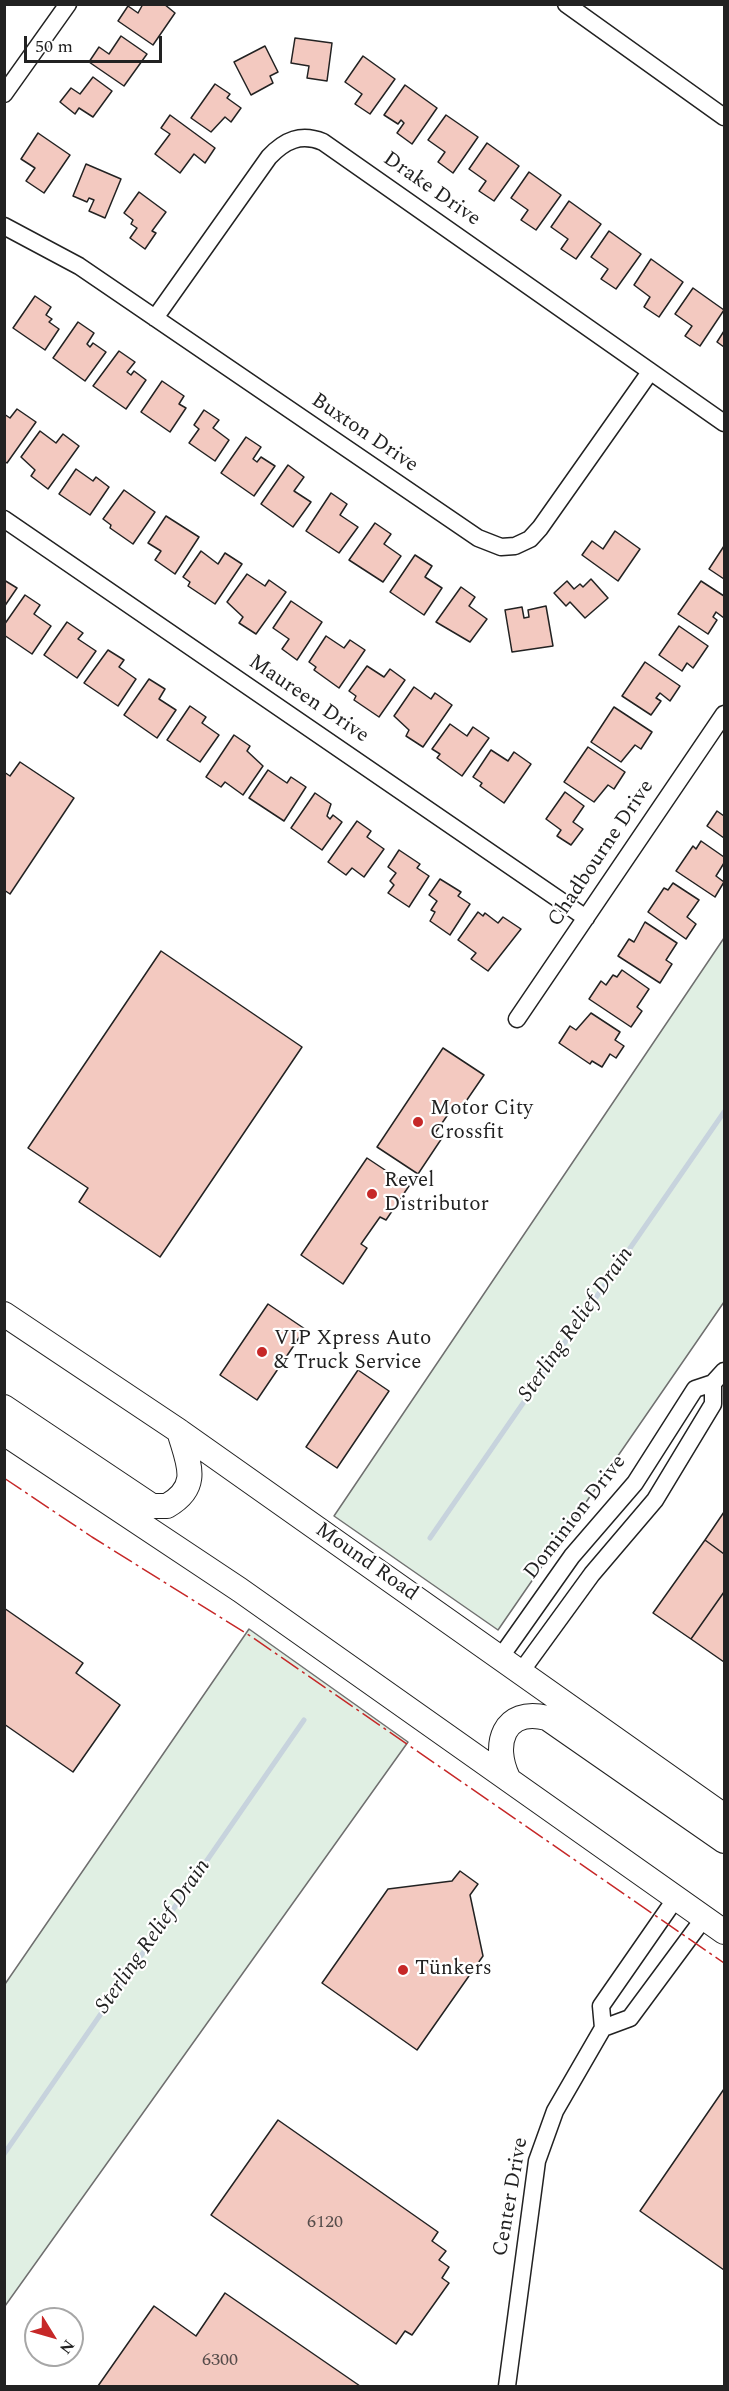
<!DOCTYPE html>
<meta charset="utf-8">
<style>
body{margin:0}
#map{position:relative;width:729px;height:2391px;overflow:hidden;background:#fff;font-family:Spectral,serif}
canvas{display:block}
.frame{position:absolute;inset:0;border:6px solid #222;pointer-events:none}
.north{position:absolute;left:24px;top:2307px;width:60px;height:60px;box-sizing:border-box;background:#fff;border:2px solid #a7a7a7;border-radius:50%;rotate:127deg;font-size:16px;font-weight:700;line-height:24px;text-align:center;color:#222}
.north::after{content:'';display:block;margin:auto;width:21px;height:27px;background:#c62828;clip-path:polygon(50% 0,100% 100%,50% 72%,0 100%)}
.scale{position:absolute;left:24px;top:36px;width:138px;height:27px;box-sizing:border-box;border:3px solid #222;border-top:0;padding-left:8px;font-size:18px;line-height:21px;white-space:nowrap;color:#222;-webkit-text-stroke:4px #fff;paint-order:stroke}
</style>
<div id="map">
<canvas width="729" height="2391"></canvas>
<div class="frame"></div>
<div class="north">N</div>
<div class="scale">50 m</div>
</div>
<script>
const ctx = document.querySelector('canvas').getContext('2d');
ctx.lineJoin = 'round';
function fill(path, color) { ctx.fillStyle = color; ctx.fill(path, 'evenodd'); }
function trace(path, color, width, dash) { ctx.strokeStyle = color; ctx.lineWidth = width; ctx.lineCap = dash ? 'butt' : 'round'; ctx.setLineDash(dash || []); ctx.stroke(path); }
function label(font, color, halo, rows, align = 'center') {
  ctx.font = font + ' Spectral,serif'; ctx.lineWidth = 4.5; ctx.setLineDash([]); ctx.textBaseline = 'middle'; ctx.strokeStyle = halo; ctx.fillStyle = color; for (const [text, x, y, turn = 0] of rows) {
    ctx.save(); ctx.translate(x, y); ctx.rotate((+turn || 0) * Math.PI / 180); ctx.textAlign = isNaN(turn) ? turn : align; if (halo) ctx.strokeText(text, 0, 0); ctx.fillText(text, 0, 0); ctx.restore();
  }
}
const green = new Path2D(`
 M724,938V1302L498,1630L334,1516Z
 M249,1629L408,1742L5,2306V1984Z`);
const stream = new Path2D(`
 M430,1538L724,1112
 M4,2154L304,1720`);
const building = new Path2D(`
 M143,4H164L175,13L153,45L118,21L128,6L138,13Z
 M121,36L147,54L124,86L89,62L99,47L109,54Z
 M295,38L332,43L327,81L307,78L309,66L291,63Z
 M265,46L278,72L270,76L273,83L251,95L234,62Z
 M363,56L395,79L370,114L355,104L362,94L345,82Z
 M93,77L112,91L93,117L79,108L75,114L60,102L71,88L80,94Z
 M215,84L230,94L227,98L241,108L231,122L225,117L211,132L191,118Z
 M405,85L437,108L412,144L397,133L404,123L401,120L398,124L384,115Z
 M170,115L215,148L205,163L194,154L180,173L155,154L170,134L161,128Z
 M446,115L478,137L453,173L438,162L445,152L428,140Z
 M38,133L70,155L44,193L26,181L35,168L21,159Z
 M487,143L519,166L494,201L479,191L486,181L469,169Z
 M86,164L121,179L105,218L89,211L94,200L89,198L87,202L73,196Z
 M529,172L561,195L536,230L521,220L528,210L511,198Z
 M139,192L166,212L152,231L156,233L145,249L130,238L137,228L131,224L133,220L124,213Z
 M569,201L601,224L576,259L561,249L568,239L551,227Z
 M609,231L641,254L616,289L601,279L608,269L591,257Z
 M651,259L683,282L659,317L644,307L650,297L634,285Z
 M693,288L724,310L700,346L685,336L692,326L675,314Z
 M35,296L51,307L46,315L52,319L49,322L59,329L45,350L13,328Z
 M78,322L94,333L87,344L90,347L93,343L106,352L85,381L53,358Z
 M724,331V347L717,342Z
 M119,351L135,362L127,372L131,375L134,371L146,380L126,409L93,386Z
 M162,381L184,396L179,404L186,408L170,432L141,412Z
 M17,409L36,422L7,463L4,461V414L10,418Z
 M204,410L219,420L213,428L229,440L215,461L189,443L199,429L194,425Z
 M40,431L56,443L63,434L79,446L48,489L31,476L35,470L21,457Z
 M246,437L261,447L253,459L257,462L261,457L275,466L254,496L221,473Z
 M288,465L304,477L294,491L311,502L293,527L261,504Z
 M76,469L93,481L96,477L109,487L90,515L59,494Z
 M124,490L155,512L133,544L110,528L111,525L103,519Z
 M331,493L347,504L340,515L358,527L339,553L306,531Z
 M166,516L199,537L175,574L155,560L161,551L148,543Z
 M375,523L391,534L384,544L401,556L383,582L349,560Z
 M615,531L640,549L618,581L582,555L592,541L603,549Z
 M724,546V579L709,569Z
 M201,551L218,564L225,553L242,564L215,604L188,586L190,582L183,577Z
 M415,555L432,566L425,577L442,588L424,615L390,592Z
 M247,574L265,586L269,580L286,592L256,634L239,623L243,617L227,602Z
 M591,579L608,598L585,618L570,602L566,606L554,593L567,581L574,589L580,584L583,587Z
 M4,580L17,588L4,607Z
 M701,581L724,596V618L716,612L713,617L717,620L708,634L678,614Z
 M461,587L475,597L469,606L487,619L470,642L436,622Z
 M25,595L40,605L34,614L51,626L32,654L4,635V625Z
 M291,601L322,622L297,660L282,649L289,639L273,628Z
 M546,606L553,646L512,652L505,610L522,607L524,618L529,617L528,610Z
 M67,622L83,633L78,639L96,651L77,678L44,655Z
 M679,626L708,646L693,668L687,663L682,671L659,655Z
 M326,636L344,648L350,640L365,650L339,688L314,670L316,667L309,662Z
 M108,650L124,660L119,667L136,679L118,706L84,683Z
 M645,662L680,686L670,701L660,693L656,698L661,701L651,715L622,696Z
 M367,666L384,677L390,669L405,680L379,717L354,700L356,696L349,691Z
 M149,679L165,689L159,699L176,710L157,738L124,715Z
 M414,687L431,699L435,693L452,705L423,747L406,736L409,730L394,716Z
 M190,706L206,717L202,723L219,735L200,762L167,740Z
 M614,707L652,732L641,749L635,745L621,762L591,742Z
 M450,724L467,736L473,727L489,738L462,776L437,758L440,754L432,749Z
 M234,735L250,746L247,751L263,766L243,795L225,782L221,787L206,777Z
 M588,747L625,772L614,789L608,785L594,802L564,782Z
 M491,750L508,761L514,752L531,764L504,803L480,786L482,783L473,777Z
 M20,762L74,798L10,894L4,890V772L10,776Z
 M268,770L287,783L291,777L306,787L284,821L249,798Z
 M565,792L584,806L573,822L583,829L571,845L557,836L561,830L546,819Z
 M315,793L331,804L327,816L330,819L333,815L342,822L322,850L291,828Z
 M717,811L724,816V838L707,826Z
 M357,821L371,831L367,837L384,849L364,877L352,868L346,875L328,862Z
 M701,841L724,857V863L716,876L724,882L715,897L676,871L693,846L696,849Z
 M399,850L420,864L417,868L429,876L409,907L388,893L394,885L390,881L396,873L388,867Z
 M440,879L461,892L458,896L470,904L450,935L430,921L435,912L431,910L437,901L429,895Z
 M673,883L699,900L687,917L696,924L686,939L648,912L664,888L668,890Z
 M478,912L483,916L485,913L498,923L503,917L521,929L488,971L471,959L476,953L458,940Z
 M645,922L677,943L666,960L672,964L660,983L618,956L629,939L634,942Z
 M161,951L302,1047L160,1257L79,1202L88,1188L28,1148Z
 M622,970L649,989L637,1007L642,1011L631,1027L589,999L601,981L606,985L613,975L617,977Z
 M591,1013L620,1032L615,1040L624,1046L616,1058L610,1054L602,1067L592,1061L590,1064L559,1043L570,1026L576,1030Z
 M443,1048L484,1075L460,1110L454,1106L435,1133L442,1138L418,1174L377,1147Z
 M367,1158L409,1186L386,1220L380,1217L361,1244L367,1248L343,1284L301,1255Z
 M268,1304L305,1329L257,1400L220,1375Z
 M358,1370L389,1391L337,1468L306,1447Z
 M724,1512V1554L705,1540Z
 M705,1540L724,1554V1592L691,1639L653,1613Z
 M724,1592V1662L691,1639Z
 M4,1608L83,1663L76,1673L120,1705L73,1772L4,1724Z
 M460,1871L478,1884L470,1895L483,1956L417,2050L322,1983L388,1889L452,1881Z
 M724,2089V2270L640,2211Z
 M278,2120L438,2232L432,2241L446,2251L439,2260L449,2267L442,2278L449,2283L412,2335L405,2331L396,2344L211,2215Z
 M225,2293L360,2386H98L154,2306L196,2336Z`);
const minor = new Path2D(`
 M566,4L724,117
 M4,94L68,4
 M4,226L79,266L478,538L501,547L515,546L530,539L540,528L650,372
 M155,318L269,157C285,140 301,133 323,142L724,423
 M4,519L586,918
 M517,1019L724,714
 M713,1383L724,1371
 M500,1658L572,1556L635,1483L695,1389L713,1383V1404L655,1500L592,1574L520,1673
 M603,2028L601,2006L676,1898
 M507,2386L537,2161L555,2111L603,2028L630,2018L704,1918`);
const secondary = new Path2D(`
 M4,1314L179,1431L724,1816
 M4,1407L152,1506H167C202,1486 188,1463 179,1431
 M4,1433L240,1590L724,1932
 M508,1778C492,1745 503,1707 547,1718L724,1841`);
const power = new Path2D(`
 M4,1478L92,1537L252,1637L724,1963`);
const markers = [
 [418,1122,6,"#c62828"],
 [372,1194,6,"#c62828"],
 [262,1352,6,"#c62828"],
 [403,1970,6,"#c62828"]
];
const numberNames = [
 ["6120",325,2223],
 ["6300",220,2361]
];
const streetNames = [
 ["Drake Drive",431,190,35],
 ["Buxton Drive",364,434,34],
 ["Maureen Drive",308,700,34],
 ["Chadbourne Drive",602,854,-56],
 ["Dominion Drive",576,1518,-52],
 ["Mound Road",366,1563,35],
 ["Center Drive",512,2197,-80]
];
const poiNames = [
 ["Motor City",430,1110],
 ["Crossfit",430,1134],
 ["Revel",384,1182],
 ["Distributor",384,1206],
 ["VIP Xpress Auto",274,1340],
 ["& Truck Service",274,1364],
 ["Tünkers",415,1970]
];
const waterNames = [
 ["Sterling Relief Drain",577,1325,-55],
 ["Sterling Relief Drain",154,1937,-55]
];
fill(green, '#e0efe3');
trace(green, '#6f6f6f', 1.5);
trace(stream, '#c7d3dd', 5);
fill(building, '#f3c9c0');
trace(building, '#222', 1.5);
trace(minor, '#222', 19);
trace(secondary, '#222', 26);
trace(minor, '#fff', 16);
trace(secondary, '#fff', 24);
trace(power, '#c62828', 1.5, [21, 4.5, 3, 4.5]);
for (const [x, y, r, color] of markers) { const dot = new Path2D(); dot.arc(x, y, r, 0, 2 * Math.PI); ctx.fillStyle = color; ctx.fill(dot); trace(dot, '#fff', 2); }
label('18px', '#564c4a', null, numberNames);
label('21px', '#222', '#fff', streetNames);
label('21px', '#222', '#fff', poiNames, 'left');
label('italic 22px', '#222', '#fff', waterNames);
</script>
